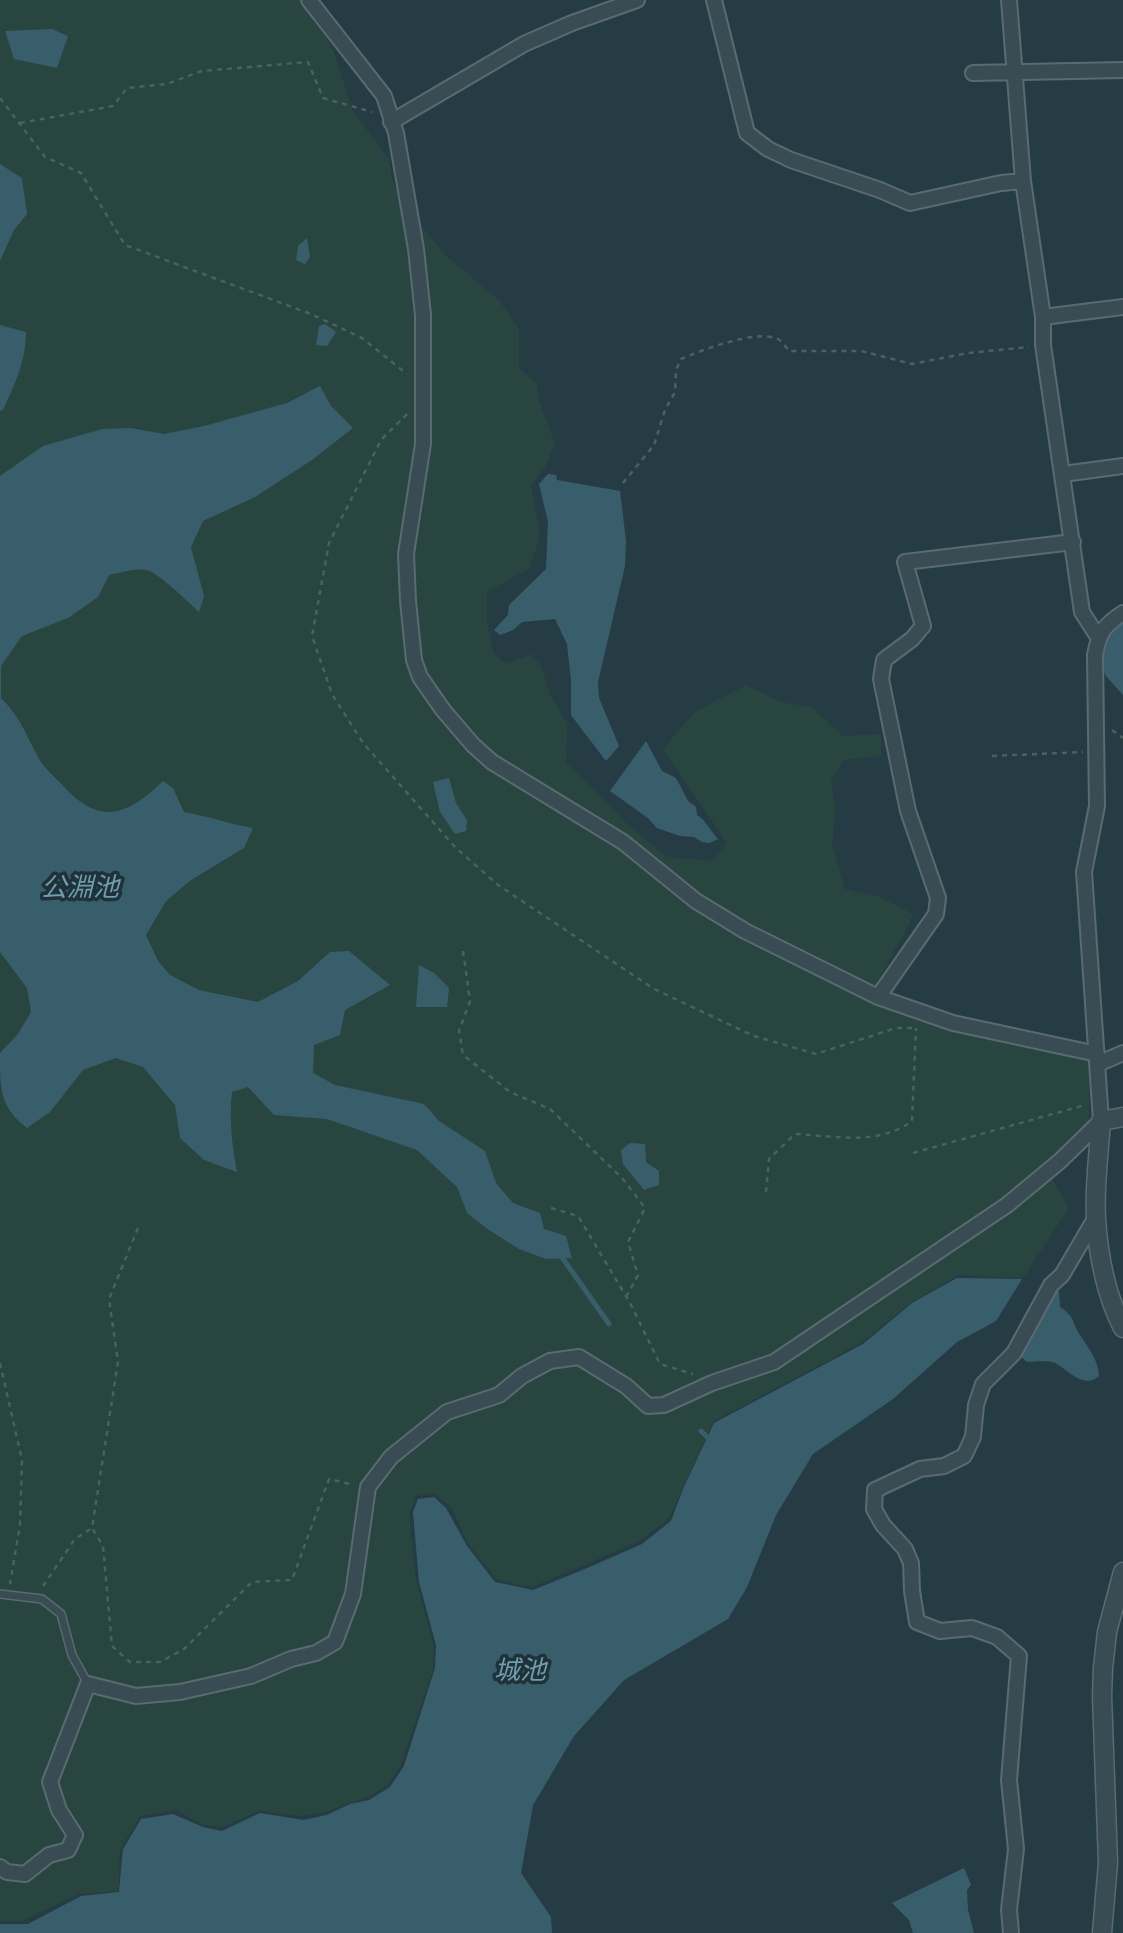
<!DOCTYPE html>
<meta charset="utf-8">
<style>
body{margin:0}
canvas{display:block;background:#263c44}
</style>
<canvas width="1123" height="1933"></canvas>
<script>
const ctx = document.querySelector('canvas').getContext('2d');
ctx.lineJoin = 'round';
function fill(path, color) { ctx.fillStyle = color; ctx.fill(path, 'evenodd'); }
function trace(path, color, width, dash) { ctx.strokeStyle = color; ctx.lineWidth = width; ctx.lineCap = dash ? 'butt' : 'round'; ctx.setLineDash(dash || []); ctx.stroke(path); }
function label(font, color, halo, rows, align = 'center') {
  ctx.font = font + ' Poppins,"Noto Sans JP",sans-serif'; ctx.lineWidth = 7; ctx.setLineDash([]); ctx.textBaseline = 'middle'; ctx.strokeStyle = halo; ctx.fillStyle = color; for (const [text, x, y, turn = 0] of rows) {
    ctx.save(); ctx.translate(x, y); ctx.rotate((+turn || 0) * Math.PI / 180); ctx.textAlign = isNaN(turn) ? turn : align; if (halo) ctx.strokeText(text, 0, 0); ctx.fillText(text, 0, 0); ctx.restore();
  }
}
const green = new Path2D(`
 M0,0H308L333,50L353,111L389,159L392,180L406,207L445,255L500,301L519,330V368L537,384L539,400L555,444L545,467L531,485L540,535L530,568L487,592V621L493,653L506,664L531,654L542,668L551,697L567,723L566,762L628,825L667,857L713,861L727,843L663,749L695,712L746,685L780,702L811,707L843,736L881,734V756L844,760L831,780L835,812L832,846L845,889L880,897L914,915L877,982L875,1001L917,1020L1090,1062L1088,1146L1052,1179L1069,1208L1023,1278L958,1275L912,1302L861,1343L714,1421L669,1518L640,1541L532,1587L497,1580L468,1544L452,1508L434,1493L415,1496L409,1514L416,1580L434,1646L433,1670L400,1766L388,1785L370,1796L328,1811L303,1816L260,1811L222,1827L203,1825L177,1810L140,1816L120,1850L118,1891L79,1894L22,1921H0Z`);
const water = new Path2D(`
 M52,29L68,36L57,68L14,59L5,31Z
 M0,164L22,178L27,214L14,230L0,261Z
 M307,238L310,257L305,264L296,260L298,246Z
 M325,324L336,332L327,346L316,345L319,326Z
 M0,325L26,332C26,361 15,384 3,410L0,411Z
 M320,386L331,406L353,428L312,460L255,497L203,521L191,547L204,596L199,612C188,602 160,574 147,570C135,568 120,573 109,575L98,597L68,618L22,636L1,666V698C21,718 25,733 38,757C44,768 55,777 63,786C100,826 127,816 163,781L173,788L184,812C208,816 229,824 253,828L244,848L191,880L166,901L146,935L158,961L170,975L199,990L258,1002L298,981L330,952L349,951L390,985L345,1010L340,1035L314,1045L313,1073L335,1085L424,1104L439,1121L485,1151L496,1183L513,1203L540,1213L544,1229L566,1236L572,1258L546,1259L519,1249L489,1230L467,1213L457,1187L417,1150L327,1119L274,1115L248,1087L232,1092C229,1120 232,1145 237,1172L204,1160L180,1138L175,1105L143,1067L116,1058L83,1070L50,1112L27,1128C0,1107 0,1090 0,1053L18,1034L31,1012L27,988L0,952V476L43,446L102,429L131,428L164,434L204,426L287,403Z
 M548,474L556,475L557,480L620,491L626,541L625,566L598,682L599,698L619,746L606,761L571,715V680L567,644L555,619L522,622L513,630L500,635L494,630L508,615L509,605L546,569L548,522L539,484Z
 M1123,619V695L1106,676L1100,662L1105,635Z
 M646,741L662,771L676,778L688,801L696,807L697,815C706,820 710,831 718,839L709,843L702,842L694,837L680,836L657,828L648,818L610,791Z
 M449,778L456,803L467,820L466,831L455,834L440,812L433,782Z
 M419,965L434,973L449,988L447,1007H416Z
 M630,1143L645,1144L646,1162L659,1171V1185L644,1190L623,1164L621,1150Z
 M957,1278L1022,1279L996,1321L957,1342L893,1399L813,1454L776,1515L747,1587L728,1619L624,1680L574,1736L533,1805L521,1873L551,1917L552,1933H0V1924H28L81,1896L119,1892L123,1849L141,1819L173,1814L203,1827L222,1831L260,1813L303,1820L327,1815L350,1804L369,1800L390,1787L404,1766L435,1668L436,1645L419,1582L413,1512L418,1499L434,1497L446,1508L467,1546L495,1582L533,1590L585,1569L642,1544L671,1521L683,1489L714,1423L863,1344L912,1303Z
 M1055,1288L1059,1292L1060,1307C1076,1318 1071,1321 1080,1335C1089,1349 1098,1359 1099,1376C1083,1390 1069,1370 1055,1363C1047,1360 1036,1362 1027,1362L1018,1354Z
 M964,1868L971,1885L967,1890L968,1910L974,1933H913L909,1920L892,1903Z`);
const stream = new Path2D(`
 M559,1253L609,1324
 M701,1431L711,1441`);
const path = new Path2D(`
 M0,98L45,157L81,173L125,245L311,314L362,338L407,374
 M20,123L113,106L127,88L167,84L202,71L308,62L323,98L372,112
 M407,414L381,440L329,543L312,636L332,694L363,743L455,847L498,885L654,989L754,1036L816,1054L896,1028H916
 M623,483L654,445L665,410L675,392L676,370L681,359C702,350 756,329 778,339C782,341 786,347 789,351H861L912,364L968,353L1029,347
 M1112,730L1123,738
 M992,756L1083,752
 M463,951L470,1001L459,1031L463,1055L510,1092L550,1109L622,1178L645,1208L628,1242L638,1275L626,1297
 M913,1153L1085,1105
 M766,1192L769,1159L795,1134C835,1136 878,1146 912,1121L916,1028
 M551,1208L578,1216L630,1303L660,1364L693,1374
 M138,1228L109,1299L118,1362L92,1528L103,1546L112,1646L130,1662H160L184,1649L252,1582L292,1580L329,1479L354,1485
 M0,1363L22,1460L20,1525L10,1584
 M43,1586L75,1539L92,1528`);
const service = new Path2D(`
 M0,1594L42,1599L61,1614L72,1655L88,1684`);
const minor = new Path2D(`
 M309,0L384,96L396,133L416,249L423,315V444L406,554L408,601L414,660L420,677L443,710L473,745L492,762L623,842L696,901L745,931L878,997L953,1023L1097,1054
 M714,0L747,133L768,149L791,160L880,190L910,203L1001,183L1023,181
 M1009,0L1023,181L1043,317V345L1082,612L1098,637
 M973,73L1123,70
 M391,122L524,44L572,23L637,0
 M1043,317L1123,307
 M1063,474L1123,466
 M878,997L936,914L938,898L908,811L881,679L884,660L912,639L923,626L905,562L1073,542
 M1098,1064L1123,1053
 M0,1867L7,1872L25,1874L49,1855L68,1850L75,1835L59,1810L50,1782L88,1684L136,1696L180,1692L251,1676L291,1659L316,1653L335,1642L353,1594L368,1487L391,1457L447,1412L499,1395L522,1376L550,1361L579,1357L626,1386L648,1406L664,1405L712,1383L774,1362L1007,1205L1060,1161L1101,1121L1084,872L1097,806L1095,655C1099,633 1104,625 1123,613
 M1011,1933L1009,1910L1016,1849L1009,1780L1019,1656L997,1637L972,1628L940,1631L917,1622L912,1591L911,1563L905,1549L883,1525L874,1509L875,1490L920,1469L944,1466L964,1456L973,1437L976,1405L983,1384L1014,1353L1051,1285L1062,1275L1096,1217`);
const tertiary = new Path2D(`
 M1123,1117L1101,1121C1099,1152 1094,1187 1096,1218C1098,1254 1106,1296 1123,1328
 M1102,1933L1108,1863L1102,1696L1103,1668L1107,1632L1123,1572`);
const waterNames = [
 ["公淵池",80,889],
 ["城池",520,1672]
];
fill(green, '#28453f');
fill(water, '#395e6b');
trace(stream, '#395e6b', 5);
trace(service, '#596a71', 10);
trace(minor, '#596a71', 18);
trace(tertiary, '#596a71', 21);
trace(path, '#48625d', 2.5, [5, 5]);
trace(service, '#3a4c53', 7);
trace(minor, '#3a4c53', 14);
trace(tertiary, '#3a4c53', 18);
label('italic 26px', '#709dad', '#1f3239', waterNames);
</script>
